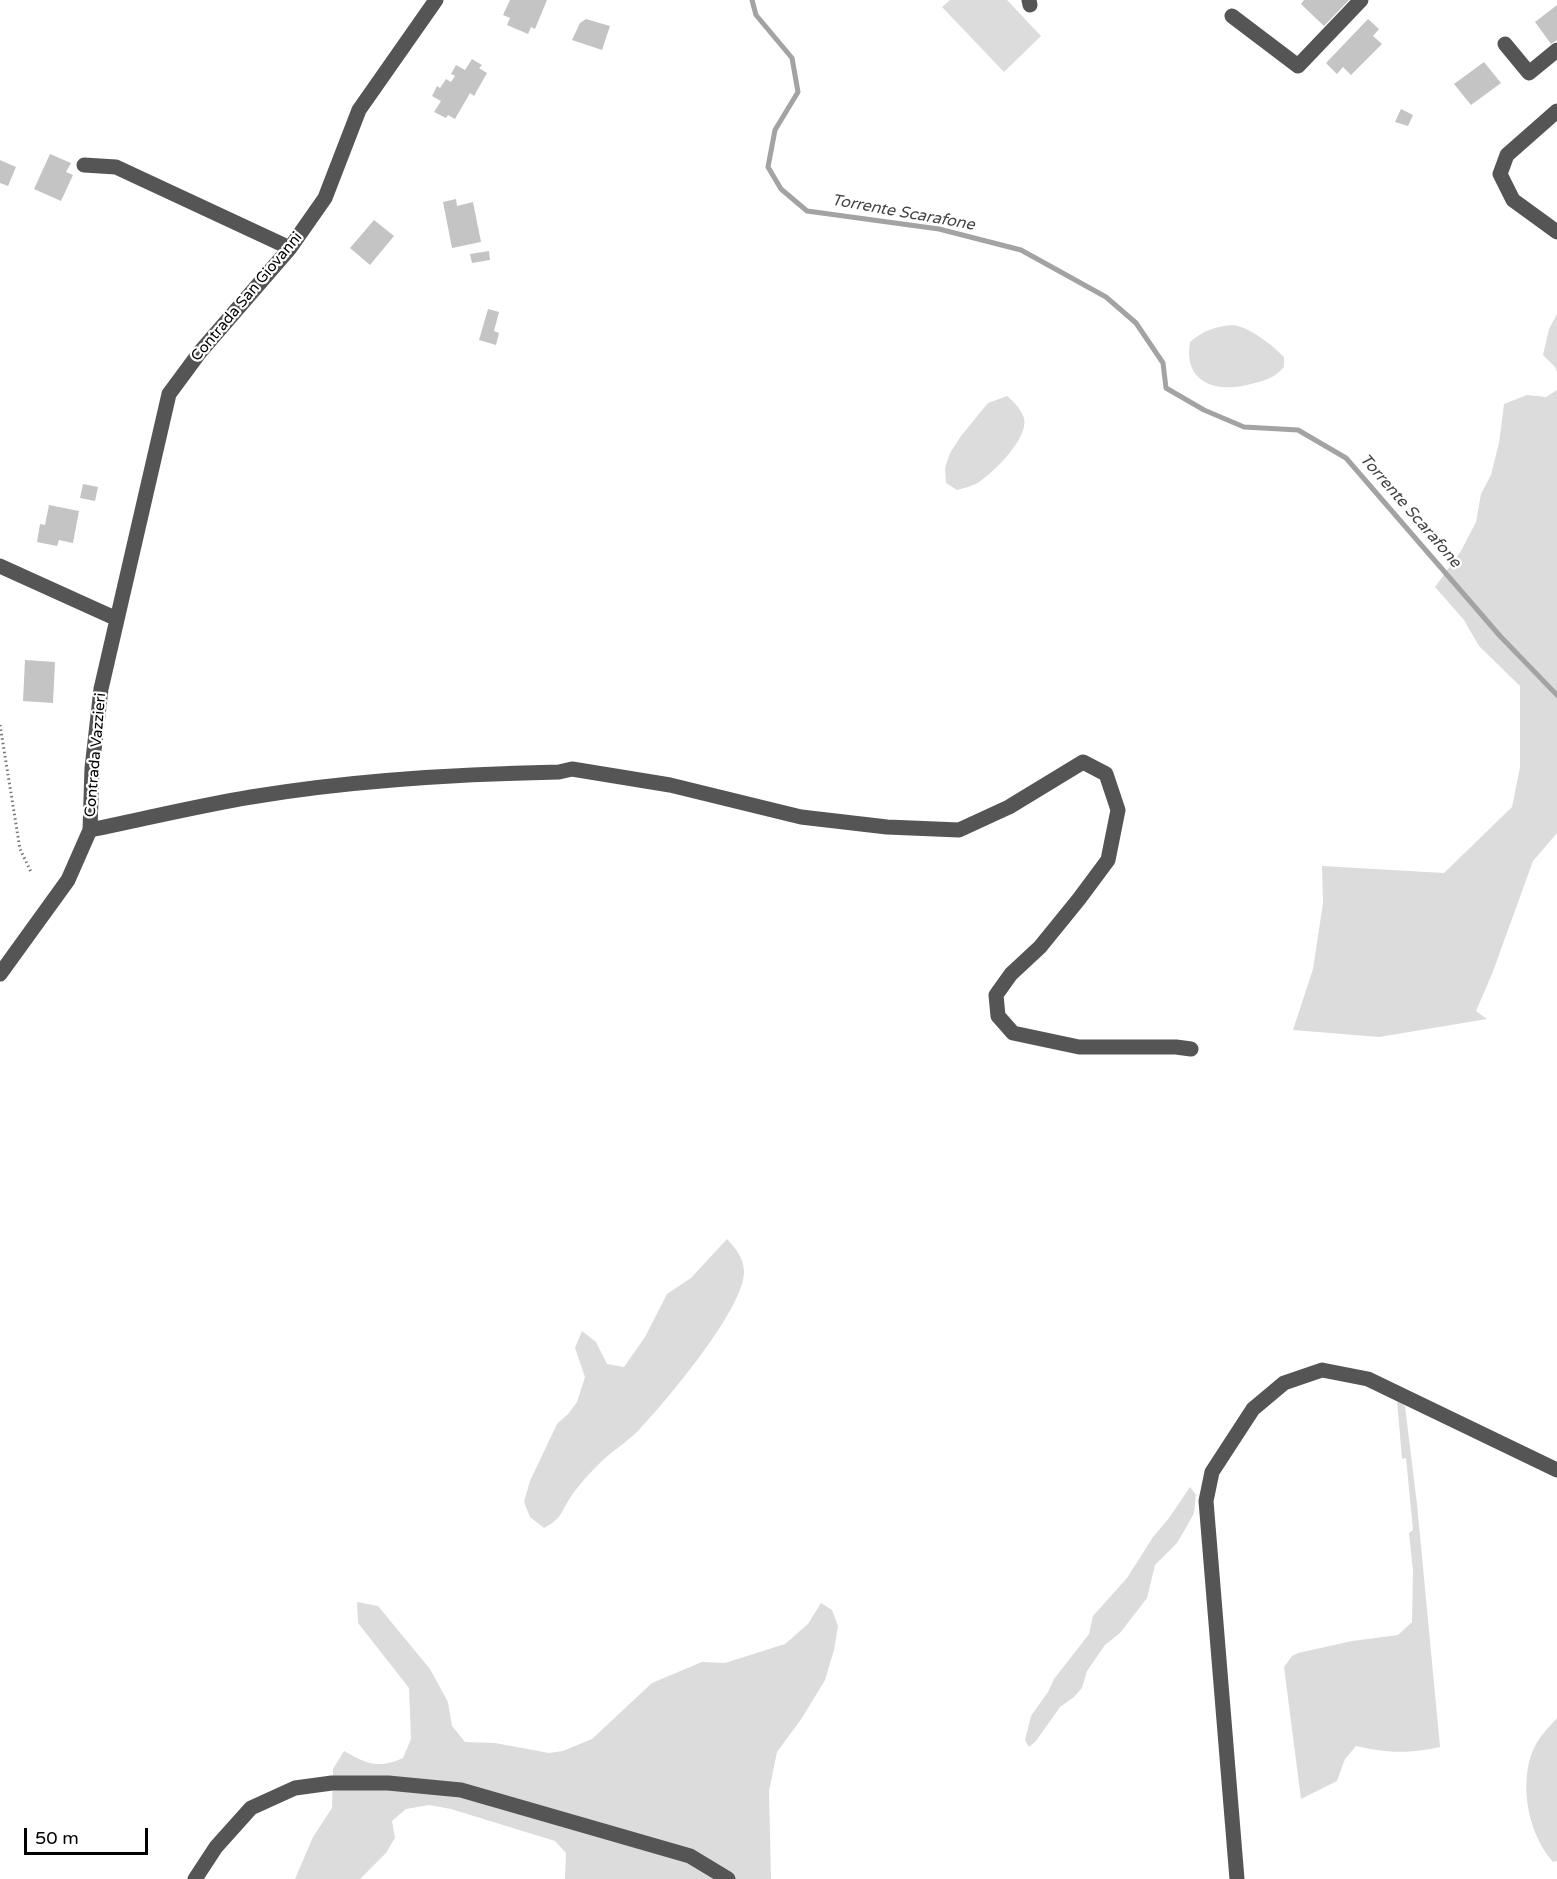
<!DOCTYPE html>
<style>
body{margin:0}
#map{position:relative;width:1557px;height:1879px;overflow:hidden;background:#fff;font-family:"Varela Round",sans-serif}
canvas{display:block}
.scale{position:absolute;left:24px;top:1828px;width:124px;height:27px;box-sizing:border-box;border:3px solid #000;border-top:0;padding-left:8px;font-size:18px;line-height:21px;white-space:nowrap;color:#000;-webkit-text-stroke:4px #fff;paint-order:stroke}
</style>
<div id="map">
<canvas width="1557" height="1879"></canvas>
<div class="scale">50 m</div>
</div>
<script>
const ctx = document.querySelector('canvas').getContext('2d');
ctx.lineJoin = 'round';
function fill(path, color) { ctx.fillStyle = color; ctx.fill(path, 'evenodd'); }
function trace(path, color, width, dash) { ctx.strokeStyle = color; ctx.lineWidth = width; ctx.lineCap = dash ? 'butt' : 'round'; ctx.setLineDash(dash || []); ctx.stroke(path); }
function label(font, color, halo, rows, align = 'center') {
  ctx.font = font + ' "Varela Round",sans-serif'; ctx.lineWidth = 4.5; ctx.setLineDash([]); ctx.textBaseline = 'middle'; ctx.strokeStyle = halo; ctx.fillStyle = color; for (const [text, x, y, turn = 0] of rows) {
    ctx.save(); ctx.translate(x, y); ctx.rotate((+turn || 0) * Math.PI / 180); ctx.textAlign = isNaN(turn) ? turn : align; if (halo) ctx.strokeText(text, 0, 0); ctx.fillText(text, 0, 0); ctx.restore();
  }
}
const green = new Path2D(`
 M950,0H1007L1041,36L1004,72L942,7Z
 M1557,314V372L1555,367L1543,355L1549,329Z
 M1234,325C1252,329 1271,344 1284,357V367C1274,379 1263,381 1247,385C1214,393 1183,381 1190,342C1204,330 1216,326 1234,325Z
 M1557,390V833L1533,861L1492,974L1476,1011L1487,1019L1379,1037L1293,1030L1313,969L1323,903L1322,866L1444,873L1512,807L1520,767V686L1479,646L1464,620L1435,587L1461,551L1476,522L1481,494L1491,475L1499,443L1504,404L1527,395L1546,397Z
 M1007,396C1014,402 1021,409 1024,418C1029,438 994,472 979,482C973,486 964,488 957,490L946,483L945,468L950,453L961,436L988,403Z
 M727,1239C736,1249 743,1257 744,1271C745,1308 666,1401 639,1430C626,1443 609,1453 597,1466C588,1475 577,1487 570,1498C560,1514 562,1518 544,1528L530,1517L524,1502L530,1481L557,1424L569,1413L577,1402L585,1377L575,1348L582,1331L596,1342L607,1364L624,1367L645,1337L667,1294L691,1278Z
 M1397,1400L1405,1406L1417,1504L1440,1747C1410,1754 1387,1753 1356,1746L1345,1759L1337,1781L1301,1799L1284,1667L1292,1656L1298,1653L1352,1641L1398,1635L1412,1622L1413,1571L1409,1533L1413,1530L1406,1458L1402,1459Z
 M1190,1487L1196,1495L1194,1513L1187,1526L1177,1543L1155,1565L1147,1598L1120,1633L1105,1645L1087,1671L1082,1688L1074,1697L1060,1707L1036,1741L1029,1747L1025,1740L1031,1716L1048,1692L1054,1679L1089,1634L1093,1616L1127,1578L1153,1537L1169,1518Z
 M357,1602L378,1606L430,1669L448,1702L452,1726L465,1742L495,1743L549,1753L563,1751L592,1739L652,1683L702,1662L725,1663L785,1644L808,1624L821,1603L832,1610L838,1626L834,1650L825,1680L802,1718L777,1752L769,1791L771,1879H565L566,1853L555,1841L451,1809L429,1805L406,1809L392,1821L395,1838L386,1853L360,1879H295L313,1837L332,1808L333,1769L344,1751C367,1764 378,1769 403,1758L411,1739L409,1688L358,1623Z
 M1557,1718V1861L1553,1862C1528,1834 1518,1783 1534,1748C1539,1737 1549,1727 1557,1718Z`);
const stream = new Path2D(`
 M752,0L756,15L792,58L798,92L775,130L768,167L781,189L807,211L939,229L1021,250L1106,297L1136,323L1163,363L1166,388L1204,410L1244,427L1298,430L1346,458L1500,636L1557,695`);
const building = new Path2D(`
 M510,0H547L535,29L531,27L528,34L507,25L510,18L503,15Z
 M1304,0H1349L1324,26L1301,4Z
 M1557,5V40L1551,44L1535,22Z
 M586,19L610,26L602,50L572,40L580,23Z
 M1368,19L1379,29L1373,36L1382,44L1351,75L1343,67L1337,74L1326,63Z
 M472,59L482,65L479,68L487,73L474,96L470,93L455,119L448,115L446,118L434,112L441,101L432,96L437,86L440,88L446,79L451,82L455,76L451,74L456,65L465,70Z
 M1484,62L1501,83L1471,105L1454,84Z
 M1401,109L1413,115L1408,126L1395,122Z
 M50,154L71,163L66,172L73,175L61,201L34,189Z
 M0,160L16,167L8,186L0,183Z
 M456,199L457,206L473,202L481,242L452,248L443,202Z
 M374,220L394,236L370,265L350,248Z
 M489,251L490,260L472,263L470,254Z
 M488,309L499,312L494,331L499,333L496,345L479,340Z
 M83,484L98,487L95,501L80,498Z
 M49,505L79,511L73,543L59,540L57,546L37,542L40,524L45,525Z
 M25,660L55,662L53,703L23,701Z`);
const path = new Path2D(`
 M0,725L20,849L31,872`);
const minor = new Path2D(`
 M1029,0L1030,5
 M1232,16L1298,66L1361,0
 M1505,44L1529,73L1557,50
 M1557,111L1507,155L1500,174L1513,200L1557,232
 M84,165L116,167L290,248
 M0,566L117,619
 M90,830C144,819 197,806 251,797C353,780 457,774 559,772L572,769L670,785L801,817L887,827L959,830L1009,807L1083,762L1106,774L1118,810L1108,860L1079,899L1040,947L1011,974L996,995L998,1016L1013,1033L1079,1047H1176L1191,1049
 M0,974L68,880L90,830L92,768L101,689L169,394L200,352L290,248L325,198L359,110L436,0
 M195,1879L216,1847L251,1808L295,1788L332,1783H388L461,1790L690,1856L728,1879
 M1237,1879L1206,1501L1212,1472L1253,1409L1284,1383L1322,1370L1368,1379L1557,1470`);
const streetNames = [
 ["Contrada San Giovanni",247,297,-50],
 ["Contrada Vazzieri",96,755,-85]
];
const waterNames = [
 ["Torrente Scarafone",903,213,10],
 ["Torrente Scarafone",1410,511,49]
];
fill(green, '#dcdcdc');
trace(stream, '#a3a3a3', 5);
fill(building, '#c4c4c4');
trace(path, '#777', 3, [1.5, 3]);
trace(minor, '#555', 15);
label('15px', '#000', '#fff', streetNames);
label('italic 16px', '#444', '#fff', waterNames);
</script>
